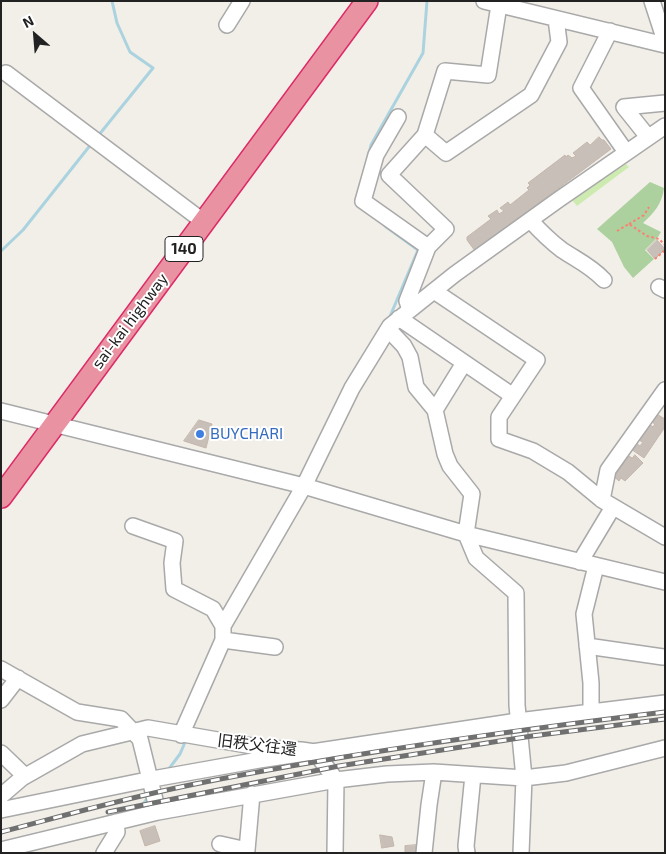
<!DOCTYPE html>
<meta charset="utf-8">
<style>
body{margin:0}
#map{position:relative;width:666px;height:854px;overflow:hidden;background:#f2efe9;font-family:"Exo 2",sans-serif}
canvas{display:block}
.frame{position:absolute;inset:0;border:2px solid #222;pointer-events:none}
.north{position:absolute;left:10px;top:10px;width:50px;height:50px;-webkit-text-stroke:4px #fff;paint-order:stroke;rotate:333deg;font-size:14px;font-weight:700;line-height:20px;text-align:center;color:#222}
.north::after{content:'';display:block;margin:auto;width:18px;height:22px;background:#222;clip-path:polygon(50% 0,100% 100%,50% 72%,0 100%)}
</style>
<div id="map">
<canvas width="666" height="854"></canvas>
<div class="frame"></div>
<div class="north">N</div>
</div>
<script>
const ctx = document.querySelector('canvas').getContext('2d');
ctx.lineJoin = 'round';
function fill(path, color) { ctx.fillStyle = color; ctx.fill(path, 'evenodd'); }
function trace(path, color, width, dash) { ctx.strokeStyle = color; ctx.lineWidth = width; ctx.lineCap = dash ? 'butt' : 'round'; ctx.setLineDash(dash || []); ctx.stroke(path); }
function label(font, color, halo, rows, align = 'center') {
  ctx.font = font + ' "Exo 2","Noto Sans JP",sans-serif'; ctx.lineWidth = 4; ctx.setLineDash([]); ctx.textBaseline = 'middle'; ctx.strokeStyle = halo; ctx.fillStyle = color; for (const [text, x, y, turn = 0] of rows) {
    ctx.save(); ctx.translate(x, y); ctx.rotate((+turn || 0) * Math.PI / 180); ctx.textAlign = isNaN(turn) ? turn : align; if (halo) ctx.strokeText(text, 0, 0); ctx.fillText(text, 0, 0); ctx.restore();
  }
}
const grass = new Path2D(`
 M626,164L629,167L577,206L572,200L563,205L562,204Z`);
const forest = new Path2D(`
 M650,182L664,188C662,204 654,213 643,223L661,232L658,237L645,250L654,259L633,278L624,267L612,242L597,229Z`);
const stream = new Path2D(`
 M98,136L153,68L130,52L117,23L112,1
 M369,153L371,145L423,53L427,1
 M385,226L418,250L391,314L390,320
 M1,251L23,230L92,143
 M168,770L180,754L186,740
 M138,811L149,796`);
const building = new Path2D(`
 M599,137L602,140H604L611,149L475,251L467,240V237L491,219L488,216L497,210L499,214L504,211L500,208L508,202L510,205L529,190L527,188L530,185L528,183L565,155L566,157L568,155L572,158L576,156L573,153L587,142L590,145Z
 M657,240L665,249L655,259L647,250Z
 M655,413L665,419V427L644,458L631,449L636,443L640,446L643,442L638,440L649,424L653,427L655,424L650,421Z
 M199,420L212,424L206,448L184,441Z
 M635,455L643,463L625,481L621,478L619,481L612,475L629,456L632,458Z
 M155,826L160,841L145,846L140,831Z
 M380,835L392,837L394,846L382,848Z
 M417,845V853H405V846Z`);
const path = new Path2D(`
 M629,224L644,215L649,207
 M617,231L629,224L647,236L659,239L665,245
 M655,259L665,250`);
const minor = new Path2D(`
 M484,1L665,45
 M652,1L665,41
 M227,25L242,1
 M610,31L581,88L626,152
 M6,73L196,216
 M398,117L376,155L363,201L428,247
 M425,135L446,153L531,95L559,42L556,19
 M648,137L624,107L665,103
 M530,220C540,231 550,241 562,250C577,260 591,266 604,280
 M659,287L665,290
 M434,291L537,360L499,417V439L533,451L568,472L602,500
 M410,310L407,301L428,247L446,229L389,175L425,135L445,71L488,75L499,5
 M399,318L513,396
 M388,329L404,346L410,357L416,387L435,410L464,363
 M665,390L608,470L602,500L665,537
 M435,410L445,454L450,466L472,494L466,534L476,558L516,593L517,705L524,778L521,853
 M1,411L304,486L466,534L665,582
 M133,526L175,541L172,563L174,589L213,609L223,626
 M580,562L613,507
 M223,640L275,647
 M587,646L663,657
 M1,669L77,712L121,719L140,739L158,812
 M1,700L18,678
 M591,713V683L584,614L596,566
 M181,735L223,640V626L304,486L352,388L390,326L455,274L558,200L665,126
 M1,753L25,776
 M259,760L518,721L665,703
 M1,796L22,778L82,744L148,728L264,748L301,750L315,752L336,780
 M1,810L147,780L259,760L262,753
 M220,844L247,850L252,794
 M1,850L158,812L336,780L387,774L434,772L524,778L566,773L665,748
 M104,853L117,832L116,822
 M335,853L336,780
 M424,853L429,805L434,772
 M467,853L466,846L473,775`);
const highway = new Path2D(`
 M1,497L367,1`);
const rail = new Path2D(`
 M108,812L339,766L532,736L665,719
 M1,832C66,815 130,797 195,784C350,753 508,731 665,712`);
const markers = [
 [200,434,5,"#3f7fe0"]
];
const shields = [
 [184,249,38]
];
const shieldNames = [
 ["140",184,249]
];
const streetNames = [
 ["sai-kai highway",130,321,-53],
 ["旧秩父往還",257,745,7]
];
const shopNames = [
 ["BUYCHARI",210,434]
];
fill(grass, '#cdebb0');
fill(forest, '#add19e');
trace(stream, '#aad3df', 3);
fill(building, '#c7bfb8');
trace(building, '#c4b6ab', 1);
trace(minor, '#a9a9a9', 18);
trace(highway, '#dc2a67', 24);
trace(path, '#fa8072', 2, [2.5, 2.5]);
trace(minor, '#fff', 15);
trace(highway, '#e892a2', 21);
trace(rail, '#707070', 5);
trace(rail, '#fff', 3, [9]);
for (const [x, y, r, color] of markers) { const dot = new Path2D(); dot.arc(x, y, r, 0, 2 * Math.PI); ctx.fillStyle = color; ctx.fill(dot); trace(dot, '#fff', 2); }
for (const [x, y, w] of shields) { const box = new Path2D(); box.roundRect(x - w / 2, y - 12.5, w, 25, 4); ctx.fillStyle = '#fff'; ctx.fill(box); trace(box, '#222', 1); }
label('bold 15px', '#222', null, shieldNames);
label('16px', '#222', '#fff', streetNames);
label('16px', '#366cbe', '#fff', shopNames, 'left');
</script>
